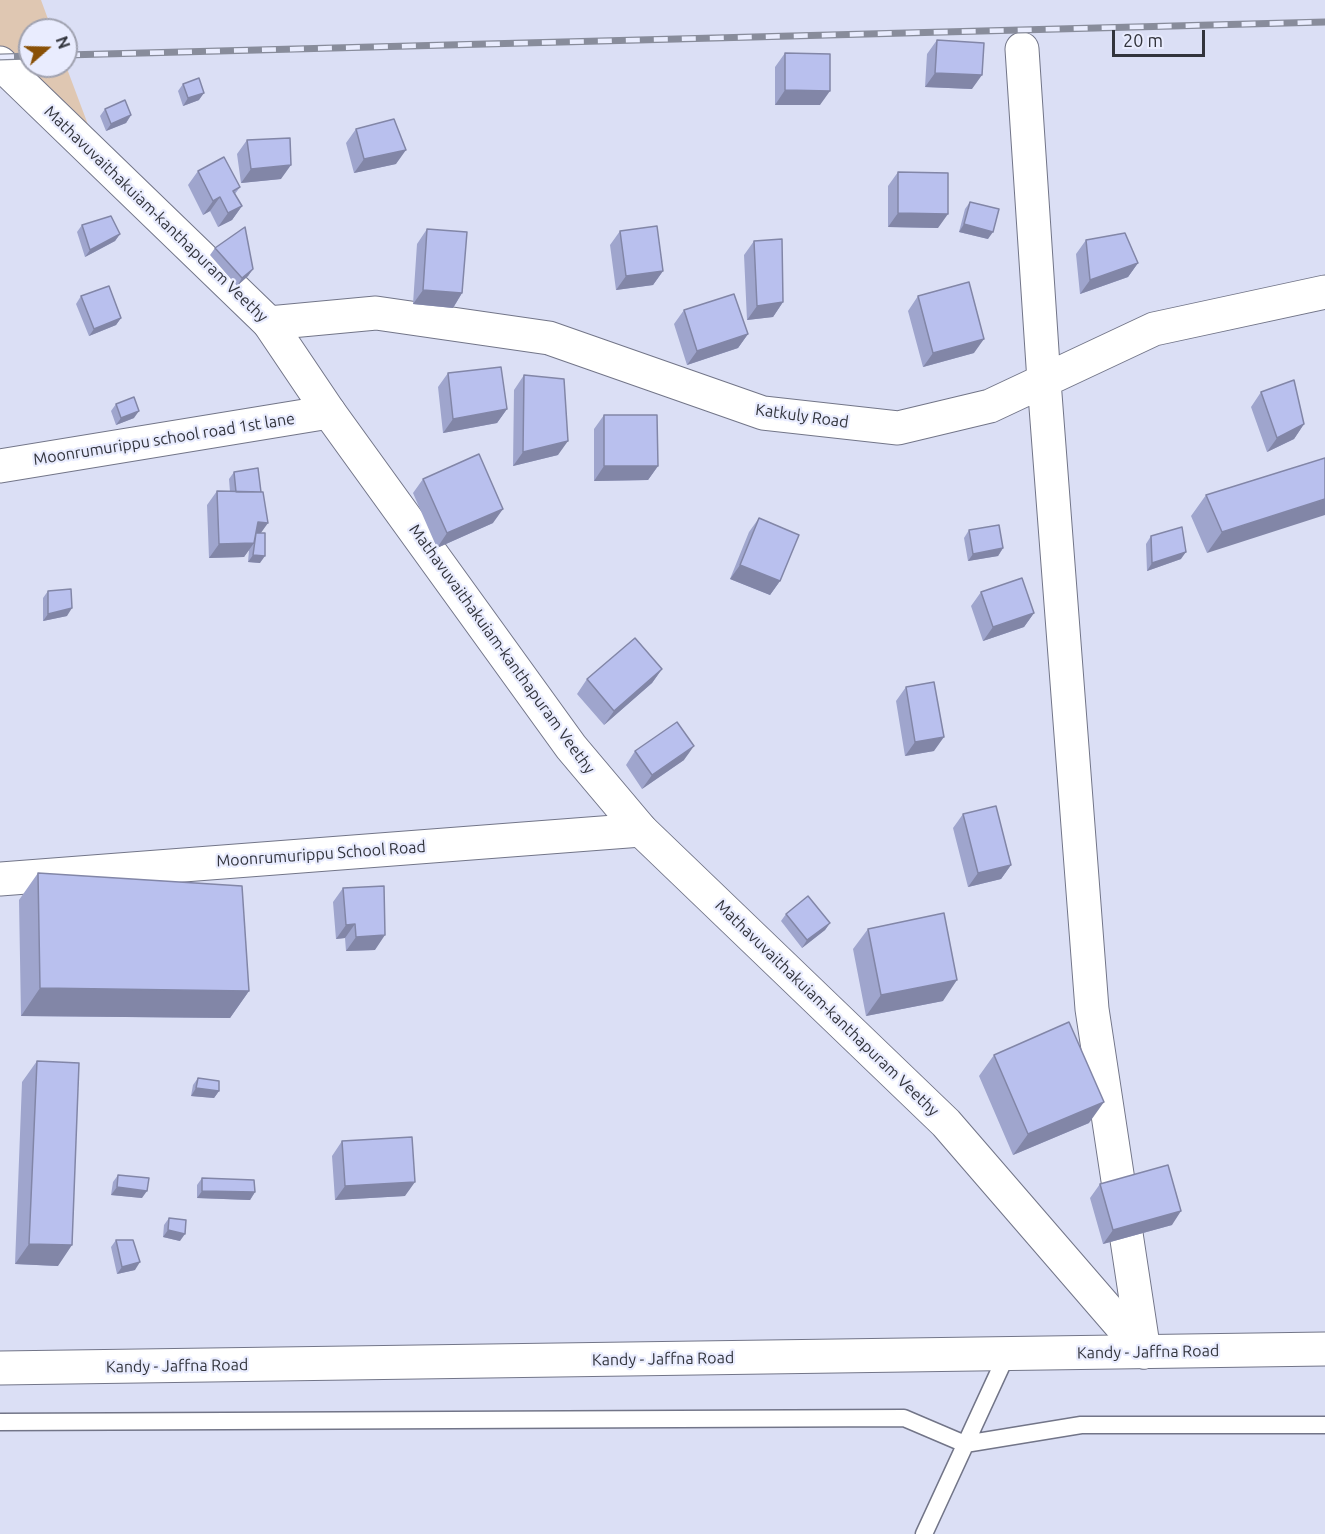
<!DOCTYPE html>
<style>
body{margin:0}
#map{position:relative;width:1325px;height:1534px;overflow:hidden;background:#dbdff5;font-family:Ubuntu,sans-serif}
canvas{display:block}
.north{position:absolute;left:18px;top:18px;width:60px;height:60px;box-sizing:border-box;background:#e9ecfe;border:2px solid #a0a2b0;border-radius:50%;rotate:70deg;font-size:16px;font-weight:700;line-height:24px;text-align:center;color:#32343c}
.north::after{content:'';display:block;margin:auto;width:21px;height:27px;background:#895006;clip-path:polygon(50% 0,100% 100%,50% 72%,0 100%)}
.scale{position:absolute;left:1112px;top:30px;width:93px;height:27px;box-sizing:border-box;border:3px solid #32343c;border-top:0;padding-left:8px;font-size:18px;line-height:21px;white-space:nowrap;color:#32343c;-webkit-text-stroke:4px #e9ecfe;paint-order:stroke}
</style>
<div id="map">
<canvas width="1325" height="1534"></canvas>
<div class="north">N</div>
<div class="scale">20 m</div>
</div>
<script>
const ctx = document.querySelector('canvas').getContext('2d');
ctx.lineJoin = 'round';
function fill(path, color) { ctx.fillStyle = color; ctx.fill(path, 'evenodd'); }
function trace(path, color, width, dash) { ctx.strokeStyle = color; ctx.lineWidth = width; ctx.lineCap = dash ? 'butt' : 'round'; ctx.setLineDash(dash || []); ctx.stroke(path); }
function label(font, color, halo, rows, align = 'center') {
  ctx.font = font + ' Ubuntu,sans-serif'; ctx.lineWidth = 4.5; ctx.setLineDash([]); ctx.textBaseline = 'middle'; ctx.strokeStyle = halo; ctx.fillStyle = color; for (const [text, x, y, turn = 0] of rows) {
    ctx.save(); ctx.translate(x, y); ctx.rotate((+turn || 0) * Math.PI / 180); ctx.textAlign = isNaN(turn) ? turn : align; if (halo) ctx.strokeText(text, 0, 0); ctx.fillText(text, 0, 0); ctx.restore();
  }
}
const green = new Path2D(`
 M0,0H41L52,30H30V66H66L96,146L0,48Z`);
const service = new Path2D(`
 M0,1422L904,1418L965,1444L1081,1425H1325
 M924,1534L1007,1354`);
const minor = new Path2D(`
 M1022,49L1044,381L1092,1009L1144,1352
 M269,323L376,313L549,338L763,413L898,428L990,406L1154,329L1325,292
 M0,466L329,412
 M0,879L641,830`);
const tertiary = new Path2D(`
 M0,63L269,323L329,412L571,747L641,830L946,1123L1144,1352`);
const trunk = new Path2D(`
 M0,1368L1325,1349`);
const rail = new Path2D(`
 M66,55L1325,22
 M0,57L30,56`);
const wall = new Path2D(`
 M937,40L972,89L925,87L927,54Z
 M785,53L820,105H775V67Z
 M183,84L199,100L183,106L178,91Z
 M105,109L131,115L126,123L106,131L100,116Z
 M356,129L396,164L354,173L346,143Z
 M247,140L281,179L241,183L237,154Z
 M198,171L240,187L235,194L242,206L232,220L218,227L210,211L203,215L188,185Z
 M898,172L938,228L888,227V186Z
 M970,202L988,239L959,232L965,209Z
 M82,225L120,234L115,241L85,257L77,232Z
 M427,229L462,293L453,308L413,304L417,244Z
 M620,231L663,271L653,285L616,290L610,245Z
 M1086,240L1138,263L1128,277L1080,294L1076,254Z
 M754,241L783,302L773,317L747,320L744,255Z
 M215,248L253,269L248,276L237,286L210,255Z
 M81,296L121,318L116,325L89,336L76,304Z
 M918,296L974,353L923,367L908,311Z
 M684,310L748,334L738,348L687,365L674,324Z
 M448,373L507,409L497,423L443,433L438,387Z
 M524,375L558,455L513,466L514,390Z
 M1261,392L1304,424L1294,439L1267,452L1251,407Z
 M116,404L134,418L116,425L111,411Z
 M604,415L658,466L648,480L594,481V429Z
 M1325,458L1207,553L1191,516L1206,495Z
 M234,472L260,533V563L248,562L249,550L244,557L209,558L207,505L217,491L230,492L229,479Z
 M423,479L493,523L437,548L413,493Z
 M759,518L780,581L770,595L730,579L749,532Z
 M969,530L1003,548L998,556L968,561L964,538Z
 M1151,536L1181,559L1147,571L1146,544Z
 M48,591L67,616L43,621V598Z
 M981,592L1034,613L1024,627L983,641L971,606Z
 M662,669L652,683L604,725L577,694L587,679Z
 M906,687L934,751L905,756L896,701Z
 M635,751L684,760L642,789L626,765Z
 M963,814L1011,865L1001,879L968,887L953,828Z
 M38,873L249,991L230,1018L21,1016L19,900Z
 M343,888L375,950L346,951L345,938L336,939L333,902Z
 M786,914L830,923L825,930L802,948L781,921Z
 M868,929L943,1001L866,1016L853,949Z
 M994,1055L1089,1123L1013,1155L979,1076Z
 M37,1061L58,1266L15,1264L22,1082Z
 M198,1078L219,1091L214,1098L191,1096L193,1085Z
 M342,1141L405,1196L335,1200L332,1156Z
 M118,1175L142,1198L111,1195L113,1182Z
 M202,1178L255,1192L250,1200L197,1198V1185Z
 M1100,1184L1172,1225L1103,1244L1090,1198Z
 M169,1218L180,1241L163,1237L164,1225Z
 M116,1240L135,1270L117,1274L111,1247Z`);
const shadedWall = new Path2D(`
 M935,73L982,75L972,89L925,87Z
 M785,90L830,91L820,105H775Z
 M204,93L199,100L183,106L188,98Z
 M131,115L126,123L106,131L111,124Z
 M406,150L396,164L354,173L364,159Z
 M291,165L281,179L241,183L251,169Z
 M220,197L210,211L203,215L213,201Z
 M242,206L232,220L218,227L228,213Z
 M898,213L948,214L938,228L888,227Z
 M964,224L993,232L988,239L959,232Z
 M120,234L115,241L85,257L90,250Z
 M1138,263L1128,277L1080,294L1090,280Z
 M253,269L248,276L237,286L242,278Z
 M663,271L653,285L616,290L626,276Z
 M423,290L462,293L453,308L413,304Z
 M783,302L773,317L747,320L757,306Z
 M121,318L116,325L89,336L94,329Z
 M748,334L738,348L687,365L697,351Z
 M984,339L974,353L923,367L933,353Z
 M507,409L497,423L443,433L453,419Z
 M139,411L134,418L116,425L121,418Z
 M1304,424L1294,439L1267,452L1277,438Z
 M568,441L558,455L513,466L523,452Z
 M604,466H658L648,480L594,481Z
 M1325,499V515L1207,553L1222,532Z
 M503,509L493,523L437,548L447,533Z
 M258,522L268,523L258,537H255Z
 M254,543L244,557L209,558L219,544Z
 M1003,548L998,556L968,561L973,554Z
 M1186,552L1181,559L1147,571L1152,563Z
 M253,555L265,556L260,563L248,562Z
 M740,565L780,581L770,595L730,579Z
 M72,608L67,616L43,621L48,614Z
 M1034,613L1024,627L983,641L993,627Z
 M662,669L652,683L604,725L614,711Z
 M944,737L934,751L905,756L915,742Z
 M694,746L684,760L642,789L652,775Z
 M1011,865L1001,879L968,887L978,873Z
 M830,923L825,930L802,948L807,940Z
 M355,924L345,938L336,939L346,925Z
 M385,935L375,950L346,951L356,937Z
 M957,980L943,1001L866,1016L881,995Z
 M40,988L249,991L230,1018L21,1016Z
 M196,1088L219,1091L214,1098L191,1096Z
 M1104,1102L1089,1123L1013,1155L1028,1134Z
 M415,1182L405,1196L335,1200L345,1186Z
 M117,1187L147,1191L142,1198L111,1195Z
 M202,1191L255,1192L250,1200L197,1198Z
 M1181,1211L1172,1225L1103,1244L1113,1230Z
 M168,1230L185,1234L180,1241L163,1237Z
 M29,1244L72,1245L58,1266L15,1264Z
 M140,1262L135,1270L117,1274L122,1267Z`);
const building = new Path2D(`
 M937,40L984,43L982,75L935,73Z
 M785,53L830,54V91L785,90Z
 M199,78L204,93L188,98L183,84Z
 M125,100L131,115L111,124L105,109Z
 M394,119L406,150L364,159L356,129Z
 M290,138L291,165L251,169L247,140Z
 M224,157L240,187L233,191L242,206L228,213L220,197L213,201L198,171Z
 M898,172L948,173V214L898,213Z
 M970,202L999,209L993,232L964,224Z
 M111,216L120,234L90,250L82,225Z
 M657,226L663,271L626,276L620,231Z
 M245,227L253,269L242,278L215,248Z
 M427,229L467,232L462,293L423,290Z
 M1125,233L1138,263L1090,280L1086,240Z
 M782,239L783,302L757,306L754,241Z
 M969,282L984,339L933,353L918,296Z
 M109,286L121,318L94,329L81,296Z
 M734,294L748,334L697,351L684,310Z
 M501,367L507,409L453,419L448,373Z
 M524,375L564,379L568,441L523,452Z
 M1294,380L1304,424L1277,438L1261,392Z
 M134,397L139,411L121,418L116,404Z
 M604,415H657L658,466H604Z
 M479,454L503,509L447,533L423,479Z
 M1325,458V499L1222,532L1206,495Z
 M258,468L261,492H236L234,472Z
 M217,491L263,492L268,523L258,522L254,543L219,544Z
 M759,518L799,535L780,581L740,565Z
 M999,525L1003,548L973,554L969,530Z
 M1182,527L1186,552L1152,563L1151,536Z
 M256,533H265V556L253,555Z
 M1022,578L1034,613L993,627L981,592Z
 M71,589L72,608L48,614V591Z
 M635,638L662,669L614,711L587,679Z
 M934,682L944,737L915,742L906,687Z
 M677,722L694,746L652,775L635,751Z
 M996,806L1011,865L978,873L963,814Z
 M38,873L242,886L249,991L40,988Z
 M384,886L385,935L356,937L355,924L346,925L343,888Z
 M808,896L830,923L807,940L786,914Z
 M944,913L957,980L881,995L868,929Z
 M1069,1022L1104,1102L1028,1134L994,1055Z
 M37,1061L79,1063L72,1245L29,1244Z
 M198,1078L219,1081V1091L196,1088Z
 M412,1137L415,1182L345,1186L342,1141Z
 M1168,1165L1181,1211L1113,1230L1100,1184Z
 M118,1175L149,1178L147,1191L117,1187Z
 M202,1178L254,1180L255,1192L202,1191Z
 M169,1218L186,1220L185,1234L168,1230Z
 M116,1240H133L140,1262L122,1267Z`);
const streetNames = [
 ["Mathavuvaithakuiam-kanthapuram Veethy",156,214,44],
 ["Katkuly Road",802,416,8],
 ["Moonrumurippu school road 1st lane",164,439,-9],
 ["Mathavuvaithakuiam-kanthapuram Veethy",502,649,54],
 ["Moonrumurippu School Road",321,854,-4],
 ["Mathavuvaithakuiam-kanthapuram Veethy",827,1008,44],
 ["Kandy - Jaffna Road",1148,1352,-1],
 ["Kandy - Jaffna Road",663,1359,-1],
 ["Kandy - Jaffna Road",177,1366,-1]
];
fill(green, '#dfc7b2');
trace(service, '#727588', 19);
trace(minor, '#727588', 35);
trace(tertiary, '#727588', 35);
trace(trunk, '#727588', 35);
trace(service, '#fff', 16);
trace(minor, '#fff', 33);
trace(tertiary, '#fff', 33);
trace(trunk, '#fff', 33);
trace(rail, '#888c9b', 7);
trace(rail, '#e9ecfe', 4.5, [14]);
fill(wall, '#9fa5cd');
fill(shadedWall, '#8286a7');
fill(building, '#b9c0ee');
trace(building, '#8286a7', 1.5);
label('16px', '#32343c', '#e9ecfe', streetNames);
</script>
